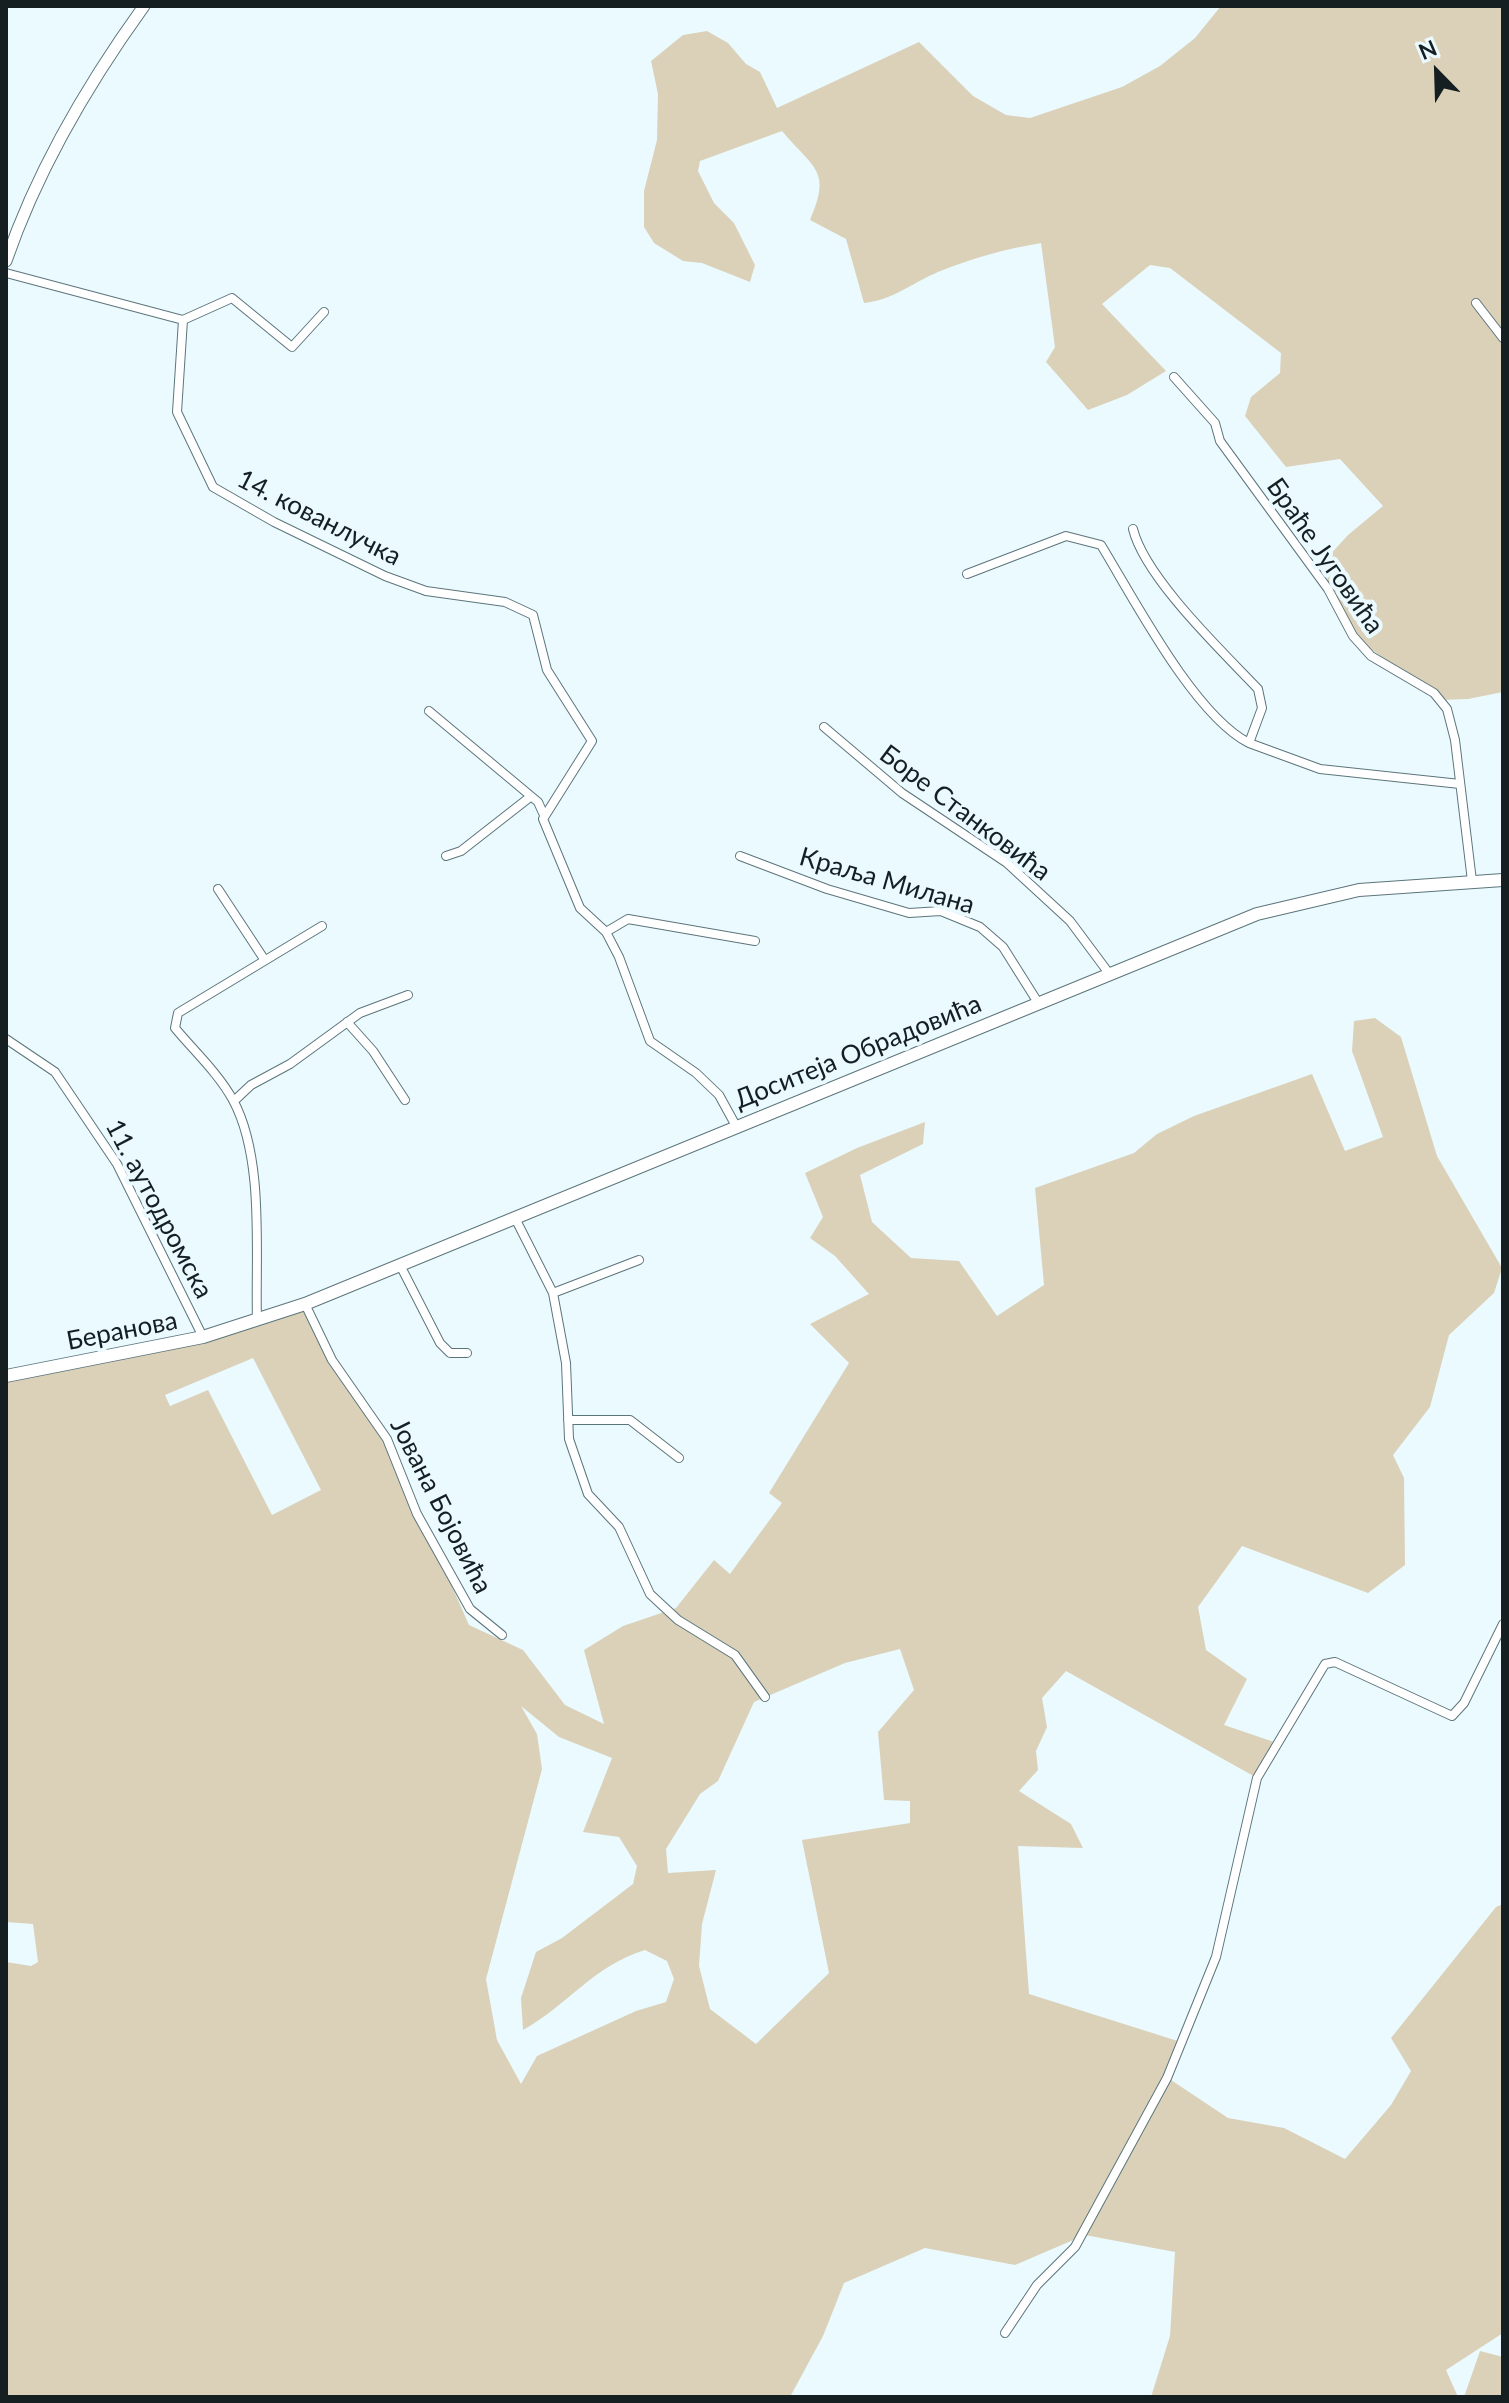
<!DOCTYPE html>
<meta charset="utf-8">
<style>
body{margin:0}
#map{position:relative;width:1509px;height:2403px;overflow:hidden;background:#eafaff;font-family:Lato,sans-serif}
canvas{display:block}
.frame{position:absolute;inset:0;border:8px solid #151f22;pointer-events:none}
.north{position:absolute;left:1397px;top:32px;width:80px;height:80px;-webkit-text-stroke:6px #eafaff;paint-order:stroke;rotate:337deg;font-size:22px;font-weight:700;line-height:32px;text-align:center;color:#151f22}
.north::after{content:'';display:block;margin:auto;width:28px;height:36px;background:#151f22;clip-path:polygon(50% 0,100% 100%,50% 72%,0 100%)}
</style>
<div id="map">
<canvas width="1509" height="2403"></canvas>
<div class="frame"></div>
<div class="north">N</div>
</div>
<script>
const ctx = document.querySelector('canvas').getContext('2d');
ctx.lineJoin = 'round';
function fill(path, color) { ctx.fillStyle = color; ctx.fill(path, 'evenodd'); }
function trace(path, color, width, dash) { ctx.strokeStyle = color; ctx.lineWidth = width; ctx.lineCap = dash ? 'butt' : 'round'; ctx.setLineDash(dash || []); ctx.stroke(path); }
function label(font, color, halo, rows, align = 'center') {
  ctx.font = font + ' Lato,sans-serif'; ctx.lineWidth = 8; ctx.setLineDash([]); ctx.textBaseline = 'middle'; ctx.strokeStyle = halo; ctx.fillStyle = color; for (const [text, x, y, turn = 0] of rows) {
    ctx.save(); ctx.translate(x, y); ctx.rotate((+turn || 0) * Math.PI / 180); ctx.textAlign = isNaN(turn) ? turn : align; if (halo) ctx.strokeText(text, 0, 0); ctx.fillText(text, 0, 0); ctx.restore();
  }
}
const green = new Path2D(`
 M1221,6H1503V692L1468,699L1441,700L1353,636L1328,589L1327,558L1348,535L1383,506L1340,459L1286,467L1245,416L1251,397L1280,373L1281,353L1170,268L1150,265L1102,304L1166,371L1127,395L1088,410L1046,362L1055,347L1041,243C1006,249 972,258 938,272C912,283 893,300 864,303L846,239L810,220C832,170 814,169 782,131L700,161L698,171L714,203L734,223L755,265L750,282L702,263L683,261L654,243L644,227V191L657,140L658,94L651,61L683,35L707,31L728,43L746,64L760,72L777,108L919,42L973,96L1006,115L1030,118L1122,87L1160,66L1195,38Z
 M1375,1018L1401,1037L1437,1156L1502,1268L1494,1293L1449,1335L1430,1407L1393,1455L1404,1478L1405,1565L1368,1593L1242,1546L1198,1607L1206,1650L1247,1679L1224,1725L1277,1743L1257,1778L1066,1671L1042,1698L1047,1727L1036,1751L1038,1770L1019,1791L1071,1824L1083,1848L1018,1846L1029,1994L1184,2043L1168,2078L1228,2118L1284,2128L1345,2159L1391,2105L1411,2071L1391,2038L1496,1907L1503,1904V2333L1446,2370L1458,2397H1151L1170,2336L1175,2252L1085,2235L1015,2265L925,2248L844,2283L823,2336L790,2397H6V1962L31,1966L38,1962L33,1924L6,1922V1376L132,1352L305,1304L332,1360L387,1439L469,1625L523,1650L565,1705L604,1724L584,1650L623,1626L676,1608L714,1560L730,1574L782,1503L769,1493L849,1363L810,1324L869,1294L835,1256L810,1238L823,1217L805,1173L857,1148L925,1122L923,1144L860,1175L872,1222L911,1258L959,1261L997,1316L1044,1285L1035,1188L1134,1153L1157,1134L1194,1116L1312,1074L1345,1151L1383,1137L1352,1051L1354,1021ZM253,1358L321,1490L272,1515L208,1390L170,1406L165,1395ZM900,1649L914,1690L878,1732L884,1800L910,1801V1823L802,1840L829,1973L756,2044L710,2009L699,1966L702,1924L716,1870L668,1873L666,1849L700,1794L718,1781L754,1702L845,1663ZM521,1706L559,1737L612,1758L583,1832L619,1837L637,1866L633,1884L562,1938L536,1952L521,1998L523,2030C568,2005 593,1966 645,1950L667,1961L674,1979L666,2002L636,2011L537,2056L521,2084L497,2040L486,1979L542,1769L537,1734Z
 M1480,2351L1503,2357V2397H1464Z`);
const minor = new Path2D(`
 M6,273L183,320L177,412L213,487L274,522L385,576L426,591L505,602L533,615L547,670L592,741L543,819L580,908L606,932L619,957L650,1041L696,1073L719,1095L736,1126
 M1476,303L1503,338
 M183,320L232,298L292,347L324,312
 M1174,377L1215,423L1220,441L1328,589L1353,636L1371,656L1434,693L1447,709L1455,740L1472,881
 M1133,529C1145,578 1223,652 1258,689L1262,708L1249,743L1320,769L1460,784
 M967,574L1066,536L1101,545C1134,599 1194,715 1249,743
 M429,711L538,802L543,813
 M824,727L902,793L1007,863L1070,921L1108,972
 M446,856L461,851L530,797
 M740,856L827,889L909,913L941,911L980,927L1003,947L1037,1001
 M218,889L264,959
 M606,932L628,919L755,941
 M347,1022L373,1051L405,1100
 M6,1039L55,1072L117,1164L203,1337
 M234,1101L251,1085L290,1064L360,1013L408,995
 M515,1218L553,1293L566,1363L569,1439L588,1494L619,1527L650,1594L678,1620L735,1655L765,1697
 M400,1265L440,1343L450,1353H467
 M553,1293L639,1260
 M305,1304L332,1360L387,1439L417,1514L470,1609L502,1635
 M257,1321C255,1255 265,1159 233,1100C218,1073 195,1052 175,1028L178,1013L322,926
 M568,1420H630L679,1458
 M1005,2333L1037,2285L1075,2247L1167,2078L1216,1957L1257,1778L1325,1664L1335,1662L1452,1716L1464,1703L1503,1624`);
const tertiary = new Path2D(`
 M6,261C38,168 87,85 144,6`);
const secondary = new Path2D(`
 M6,1376L203,1337L305,1304L1257,914L1359,890L1503,880`);
const streetNames = [
 ["14. кованлучка",319,518,27],
 ["Браће Југовића",1325,556,55],
 ["Боре Станковића",965,813,37],
 ["Краља Милана",887,881,16],
 ["Доситеја Обрадовића",858,1052,-22],
 ["11. аутодромска",159,1209,62],
 ["Беранова",122,1331,-11],
 ["Јована Бојовића",441,1506,63]
];
fill(green, '#dbd1b9');
trace(minor, '#5c757b', 10);
trace(tertiary, '#5c757b', 13);
trace(secondary, '#5c757b', 14);
trace(minor, '#fff', 8);
trace(tertiary, '#fff', 11);
trace(secondary, '#fff', 12);
label('26px', '#151f22', '#eafaff', streetNames);
</script>
